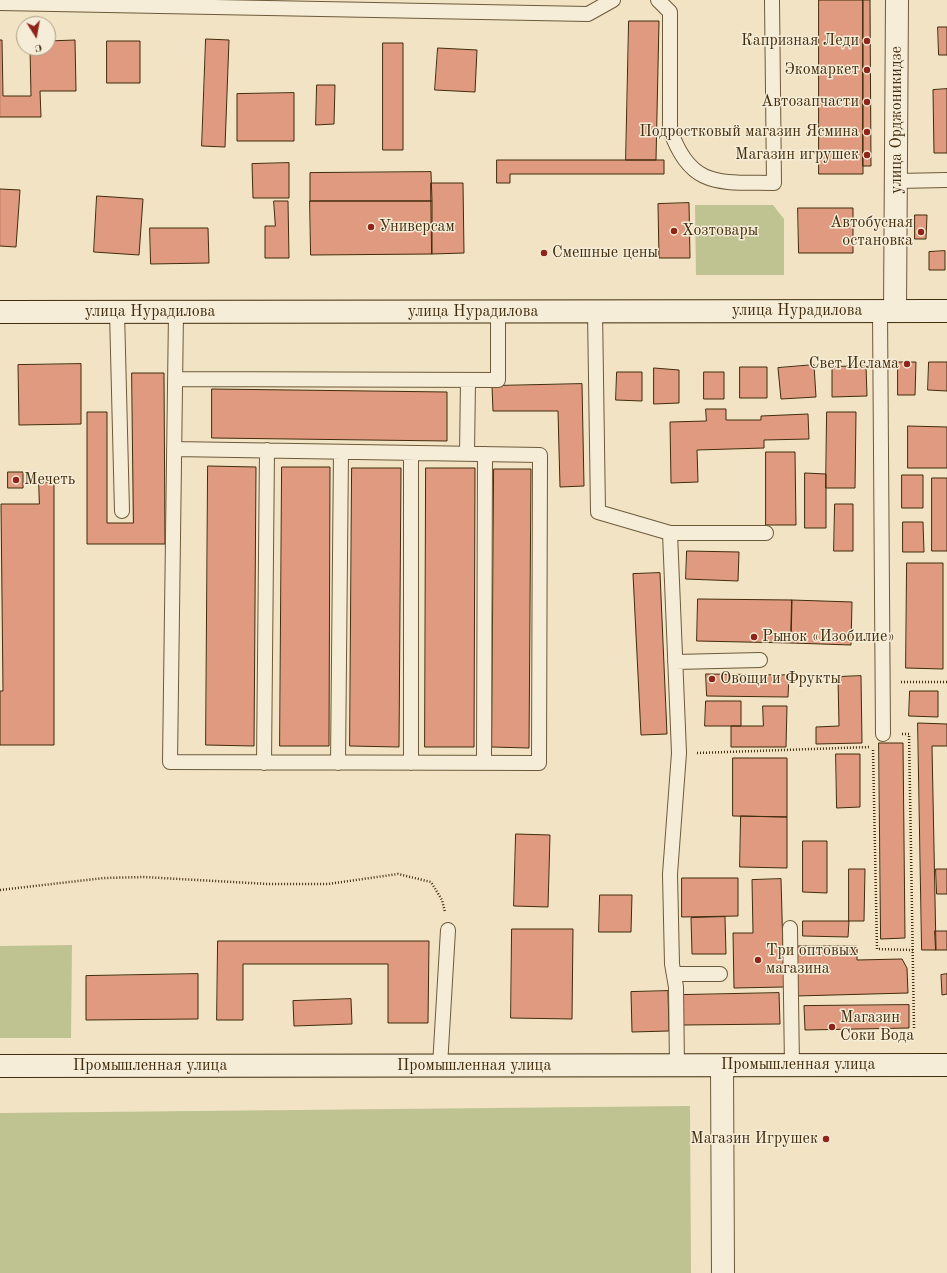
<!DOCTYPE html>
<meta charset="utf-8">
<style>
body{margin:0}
#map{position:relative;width:947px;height:1273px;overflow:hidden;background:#f1e3c4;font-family:"Old Standard TT",serif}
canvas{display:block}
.north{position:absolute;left:16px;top:16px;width:40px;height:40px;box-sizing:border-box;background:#f6edd9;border:1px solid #aea087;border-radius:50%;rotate:169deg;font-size:11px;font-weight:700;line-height:16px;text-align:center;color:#412c0b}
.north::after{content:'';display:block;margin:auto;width:14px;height:18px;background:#8f2418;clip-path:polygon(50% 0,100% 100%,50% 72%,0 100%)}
</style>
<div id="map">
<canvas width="947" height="1273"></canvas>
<div class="north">С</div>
</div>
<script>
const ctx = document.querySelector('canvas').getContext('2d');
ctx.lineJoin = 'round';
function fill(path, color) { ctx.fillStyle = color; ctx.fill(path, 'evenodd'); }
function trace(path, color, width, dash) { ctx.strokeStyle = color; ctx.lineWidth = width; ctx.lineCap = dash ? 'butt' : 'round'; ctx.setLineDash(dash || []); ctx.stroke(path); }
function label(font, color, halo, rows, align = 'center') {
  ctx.font = font + ' "Old Standard TT",serif'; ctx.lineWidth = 3; ctx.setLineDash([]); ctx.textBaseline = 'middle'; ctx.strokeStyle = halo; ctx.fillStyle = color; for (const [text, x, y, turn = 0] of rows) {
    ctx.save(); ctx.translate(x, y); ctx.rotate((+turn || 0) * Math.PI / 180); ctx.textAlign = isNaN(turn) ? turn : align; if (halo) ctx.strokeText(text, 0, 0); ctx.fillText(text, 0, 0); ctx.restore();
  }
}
const green = new Path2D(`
 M695,205H773L784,219V275H696Z
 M72,945L71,1038H0V946Z
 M690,1106L691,1273H0V1113Z`);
const building = new Path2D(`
 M819,0H863V174H819Z
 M863,0H870L871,166H863Z
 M629,21H659L656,160H626Z
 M938,27H947V55H939Z
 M206,39L229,40L225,147L202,146Z
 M0,40H2L3,96H31L30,48H48V41L75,40L76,91H40L41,117H0Z
 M107,41H140V83H107Z
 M383,43H403V150H383Z
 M438,48L477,50L475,92L435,90Z
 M317,85H335L334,124L316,125Z
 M947,89V153H934L933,90Z
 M294,93V141H237V94Z
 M497,160H664V174H510V183H497Z
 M289,163V198H253L252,164Z
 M431,172L432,201H310V173Z
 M431,183H463L464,253L432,254Z
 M0,189L20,190L16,247L0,246Z
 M97,196L143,199L139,255L94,252Z
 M274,201H288L289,258H265V226H275Z
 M310,201H432V254L311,255Z
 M689,203L690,258H659L658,204Z
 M798,208H853V253H799Z
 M915,215H927L926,239H915Z
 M150,228H208L209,263L151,264Z
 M945,251V270H929V252Z
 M898,362H916L915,395H898Z
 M929,362H947V391L928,390Z
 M81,364V424L19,425L18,365Z
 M814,365L816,397L781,399L778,368Z
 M866,366L867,396L832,397V367Z
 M740,367H767V398H740Z
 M654,368L679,370V403L654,404Z
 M617,372H642V401L616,400Z
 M704,372H724V399H704Z
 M132,373H164L165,544H87V412H107V523H133Z
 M582,384L584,486L560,487L558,411H493L492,386Z
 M212,389L447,392V441L212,438Z
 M706,409H726V420H761V416L808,414L809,439L764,440V448L697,450L698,482L671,483L670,422L706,421Z
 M827,412H856L855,488H826Z
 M908,426L947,427V468H908Z
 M766,452H795L796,525H766Z
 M208,466L256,467L254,746L206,745Z
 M282,467H330L329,746H280Z
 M352,468H401L399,747L350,746Z
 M426,468H475L474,747H425Z
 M494,469H531L529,748L492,747Z
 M8,472H23V488H8Z
 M805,473L826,474V528H805Z
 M902,475H923V508H902Z
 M932,478H947V551H932Z
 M39,482H54V745H0V691H3L1,504H39Z
 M835,504H853V551H834Z
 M903,522H923L924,552H903Z
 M687,551L739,552L738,581L686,579Z
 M907,563H943V669L906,668Z
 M660,573L667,734L641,735L633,574Z
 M698,599L792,600L791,643L697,641Z
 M792,600L852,602L851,645L791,643Z
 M706,674L789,675L788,697L707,696Z
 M861,676L862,743L816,744V727L839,726L838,677Z
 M910,691H938V717L909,716Z
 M706,701H741V726H705Z
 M763,706H787L786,747H731V726H763Z
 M918,723L947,724V746H932L936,950H922Z
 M879,743H903L905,938L881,939Z
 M836,754H860V807L837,808Z
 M733,758H787V817L733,816Z
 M741,816L787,817V868L740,867Z
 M516,834L550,835L548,907L514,906Z
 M803,841H827V893L803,892Z
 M849,869H865L864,921H849Z
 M936,869H947V894H937Z
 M682,878H738V916L682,917Z
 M781,879L784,987L734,988L733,933H753L752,880Z
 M600,895H632L631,932H599Z
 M725,917L726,954H692L691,918Z
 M803,921H849L848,937L803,936Z
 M512,929H573L572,1019L511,1018Z
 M935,931H947V950H936Z
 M218,941H429L428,1023H388V964H243V1020H217Z
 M796,946H857V960L902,959L907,968L908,993L796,996Z
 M198,974V1019L86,1020V976Z
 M947,974V994L942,995L941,975Z
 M668,991L669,1031L632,1032L631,992Z
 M779,993L780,1024L683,1025L682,995Z
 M351,999L352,1024L294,1026L293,1001Z
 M909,1005V1028L805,1030L804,1006Z`);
const path = new Path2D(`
 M901,682H947
 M902,734H909L914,1028
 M873,750L877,949L913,950
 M697,753L870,747
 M0,890L104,878L144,877L268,884H328L398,874L431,882L442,900L445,912`);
const lane = new Path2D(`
 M658,0L670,12V129C690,189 720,182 774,183L772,0
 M0,3L588,14L613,0
 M896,181L947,180
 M595,311L598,512L670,533
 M880,311L883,734
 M117,312L122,511
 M175,379L498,380V312
 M174,449L540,455L539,763L170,762L176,312
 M467,454L468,380
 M675,662L760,660
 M264,763L267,450
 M338,763L341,452
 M411,763V453
 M484,763L485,454
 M790,928L792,1066
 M674,974H720
 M440,1066L448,930
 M677,1066L676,987L672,964L670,874L679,753L670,533H766`);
const street = new Path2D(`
 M895,311L897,0
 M722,1066L723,1273`);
const secondary = new Path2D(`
 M0,312L947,311
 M0,1066L947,1065`);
const markers = [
 [867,41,4,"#8f2418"],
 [867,70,4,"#8f2418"],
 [867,102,4,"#8f2418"],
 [867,132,4,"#8f2418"],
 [867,155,4,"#8f2418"],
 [371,227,4,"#8f2418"],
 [674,231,4,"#8f2418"],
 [921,232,4,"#8f2418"],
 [544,253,4,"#8f2418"],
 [907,364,4,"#8f2418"],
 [16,480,4,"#8f2418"],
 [754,637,4,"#8f2418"],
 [712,679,4,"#8f2418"],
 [758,960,4,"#8f2418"],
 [832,1027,4,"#8f2418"],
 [826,1139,4,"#8f2418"]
];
const poiNames = [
 ["Капризная Леди",859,41],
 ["Экомаркет",859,70],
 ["Автозапчасти",859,102],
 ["Подростковый магазин Ясмина",859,132],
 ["Магазин игрушек",859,155],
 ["Автобусная",913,223],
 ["остановка",913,241],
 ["Универсам",379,227,"left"],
 ["Хозтовары",682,231,"left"],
 ["Смешные цены",552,253,"left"],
 ["Свет Ислама",899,364],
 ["Мечеть",24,480,"left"],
 ["Рынок «Изобилие»",762,637,"left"],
 ["Овощи и Фрукты",720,679,"left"],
 ["Три оптовых",766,951,"left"],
 ["магазина",766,969,"left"],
 ["Магазин",840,1018,"left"],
 ["Соки Вода",840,1036,"left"],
 ["Магазин Игрушек",818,1139]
];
const streetNames = [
 ["улица Орджоникидзе",897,120,-90],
 ["улица Нурадилова",797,311],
 ["улица Нурадилова",150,312],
 ["улица Нурадилова",473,312],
 ["Промышленная улица",798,1065],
 ["Промышленная улица",150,1066],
 ["Промышленная улица",474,1066]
];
fill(green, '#bec391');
fill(building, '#e09a7f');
trace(building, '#412c0b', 1);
trace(lane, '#6d5a39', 16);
trace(street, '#6d5a39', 24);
trace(secondary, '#412c0b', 24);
trace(path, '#412c0b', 2.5, [1, 2]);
trace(lane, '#f6edd9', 14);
trace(street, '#f6edd9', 22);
trace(secondary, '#f6edd9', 22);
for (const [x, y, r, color] of markers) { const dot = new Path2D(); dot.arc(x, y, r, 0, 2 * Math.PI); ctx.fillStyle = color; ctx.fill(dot); trace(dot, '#f6edd9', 1.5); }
label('16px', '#412c0b', '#f6edd9', poiNames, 'right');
label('16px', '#412c0b', '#f6edd9', streetNames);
</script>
